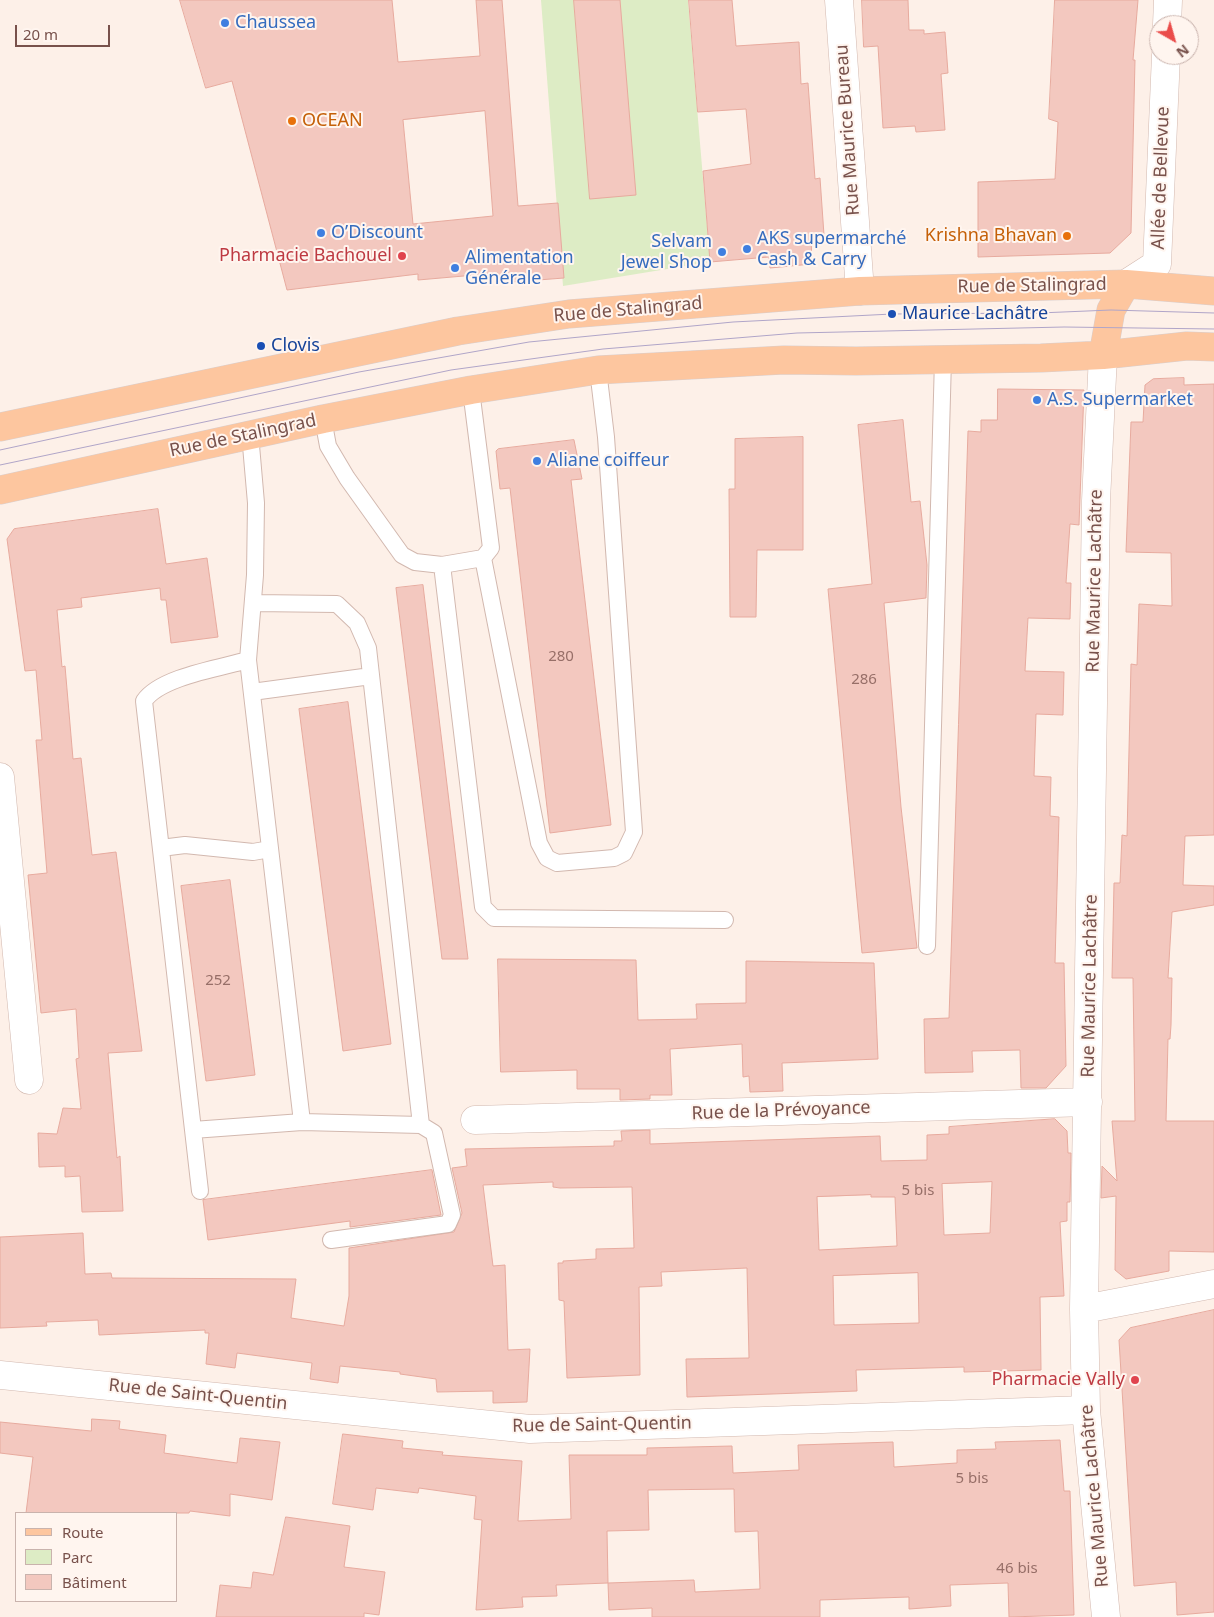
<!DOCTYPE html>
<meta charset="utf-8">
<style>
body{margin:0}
#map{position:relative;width:1214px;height:1617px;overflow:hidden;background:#fdf0e8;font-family:"Noto Sans",sans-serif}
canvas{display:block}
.legend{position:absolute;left:15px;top:1512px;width:162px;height:90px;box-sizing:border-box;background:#fff5ef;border:1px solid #c9b3ad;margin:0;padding:6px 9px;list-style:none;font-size:15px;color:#78514b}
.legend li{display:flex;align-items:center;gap:10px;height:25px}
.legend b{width:25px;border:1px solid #c9b3ad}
.north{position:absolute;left:1149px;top:15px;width:50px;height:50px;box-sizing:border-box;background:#fff5ef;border:1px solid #c9b3ad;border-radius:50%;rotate:142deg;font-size:14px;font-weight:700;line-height:20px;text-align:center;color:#78514b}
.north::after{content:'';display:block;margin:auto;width:18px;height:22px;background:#ea4c4a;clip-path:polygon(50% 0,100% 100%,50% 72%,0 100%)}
.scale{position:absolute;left:15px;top:25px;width:95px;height:22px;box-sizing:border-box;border:2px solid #78514b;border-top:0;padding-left:6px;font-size:15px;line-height:18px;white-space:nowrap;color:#78514b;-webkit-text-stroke:4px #fff5ef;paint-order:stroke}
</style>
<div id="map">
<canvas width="1214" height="1617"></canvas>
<ul class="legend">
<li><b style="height:6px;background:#fdc69f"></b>Route</li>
<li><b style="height:14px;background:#ddecc5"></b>Parc</li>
<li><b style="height:14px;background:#f3c8bf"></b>Bâtiment</li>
</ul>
<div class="north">N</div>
<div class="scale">20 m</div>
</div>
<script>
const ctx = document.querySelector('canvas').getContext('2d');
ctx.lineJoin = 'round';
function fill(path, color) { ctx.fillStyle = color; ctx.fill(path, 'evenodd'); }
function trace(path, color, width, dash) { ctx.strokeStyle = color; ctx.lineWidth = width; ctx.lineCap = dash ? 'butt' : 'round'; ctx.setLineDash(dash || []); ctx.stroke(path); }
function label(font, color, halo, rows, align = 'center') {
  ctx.font = font + ' "Noto Sans",sans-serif'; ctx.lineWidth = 4; ctx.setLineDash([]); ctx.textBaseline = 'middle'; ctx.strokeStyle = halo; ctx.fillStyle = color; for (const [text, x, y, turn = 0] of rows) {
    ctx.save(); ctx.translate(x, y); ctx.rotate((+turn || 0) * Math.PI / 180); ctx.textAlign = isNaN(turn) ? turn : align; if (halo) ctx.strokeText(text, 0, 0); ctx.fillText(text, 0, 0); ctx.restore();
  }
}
const green = new Path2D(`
 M541,0H688L710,262L563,286Z`);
const building = new Path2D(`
 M180,0H392L398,62L480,56L476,0H502L518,206L558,203L564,278L499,283L498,273L418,280V274L287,290L232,81L206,88ZM485,111L493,216L413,224L403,120Z
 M574,0H620L636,195L590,199Z
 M689,0H732L736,46L799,42L801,84L808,83L815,179L820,178L824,235L811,236L812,264L770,268L769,257L710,262L703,171L751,164L746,109L698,112Z
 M862,0H908L909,30H924V34L945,32L948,73L941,74L945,130L916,132L915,126L883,128L878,46L864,47Z
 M1055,0H1138L1133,60H1135L1131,233L1110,253L978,257V182L1055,179L1058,122L1049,119Z
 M1184,378V385L1214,384V835L1185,836L1183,885L1214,886V905L1172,912L1168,978H1172L1171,1025L1170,1039H1168L1166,1121H1214V1252L1169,1251V1271L1126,1279L1115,1270L1116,1196L1101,1198L1102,1166L1117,1181L1112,1121H1135L1133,978H1112L1114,883H1120L1122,835L1127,836L1131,664L1137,665L1139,604L1172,606L1171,553L1126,552L1131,422H1143L1145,385L1153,379Z
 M998,389L1084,390L1079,525L1070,524L1066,583H1071L1070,619L1028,618L1025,671L1064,672L1063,715L1036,714L1034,776L1051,777L1050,816L1059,817L1055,963H1064L1066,1066L1046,1088H1021L1020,1050L972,1051L973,1072L925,1073L924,1019L949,1018L968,431L981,432V420H997Z
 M903,420L911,502L920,501L927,565L926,598L884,603L901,807L917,948L862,953L828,589L872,584L858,425Z
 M803,437V550H757L756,617H730L729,489H735V439Z
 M574,440L582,479L571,480L611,825L550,833L510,488L500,489L496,451L498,449Z
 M158,509L166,564L207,558L218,637L171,643L166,600H161L160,588L81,598L82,607L57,610L62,667L65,666L73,759L81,758L92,855L116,852L142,1051L108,1053L117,1158L120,1156L123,1211L82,1212L80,1176L65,1177V1166L39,1167L38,1133L57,1134L63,1108L81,1109L76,1059L79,1058L76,1009L41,1013L28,875L47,873L36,740H42L36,670L25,671L7,539L14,529Z
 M423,585L468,959H442L396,588Z
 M348,702L391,1044L343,1051L299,709Z
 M230,880L255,1075L206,1081L181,886Z
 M498,959L636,960L638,1020L697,1019L696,1004L746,1003V961L874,963L878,1059L782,1063L783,1091L750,1092L749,1076L743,1077L742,1044L670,1049L672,1095H650V1099L620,1100V1089H577V1070L501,1072Z
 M1055,1119L1067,1131L1068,1153H1071L1070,1202H1067V1221L1060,1222L1064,1296L1040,1297L1041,1370L964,1372V1367L856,1370L857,1391L687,1397L686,1359L749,1358L747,1268L661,1272L662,1286L639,1287L640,1375L567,1378L564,1301L559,1300L558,1263H563V1261L596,1259V1249L634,1248L632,1187L560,1188L553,1187V1182L483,1185L493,1266L505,1265L508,1350L530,1349L527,1402L493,1403V1391L437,1392L436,1379L400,1374V1372L340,1366L338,1383L310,1379L312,1363L237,1353L235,1368L206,1364L209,1333H205V1330L99,1335L98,1320L46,1322L47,1326L0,1328V1237L83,1233L85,1274L111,1273L112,1278L296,1279L291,1318L344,1326L349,1296V1248L454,1232L462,1213L452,1168L467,1166L465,1149L614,1146V1141H622L621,1131L650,1130V1144L880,1136L881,1161L927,1160V1135L949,1134V1127ZM992,1182L990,1233L944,1235L942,1184ZM871,1195V1197H895L897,1246L819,1250L817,1197ZM918,1273L919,1323L834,1325L833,1276Z
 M432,1170L441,1215L350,1227V1221L208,1240L203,1200Z
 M1214,1310V1612L1177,1615L1176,1582L1134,1586L1119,1340L1130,1328Z
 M92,1419L120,1421L119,1429L166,1435L164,1453L237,1463L240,1438L280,1442L272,1500L230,1494V1516L190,1511L189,1513H26L33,1457L0,1453V1422L91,1431Z
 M343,1434L403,1441L402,1448L443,1452L442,1455L522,1461L518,1521L571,1519L569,1455H647V1448L732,1446L733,1473L799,1470L798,1445L893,1442L894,1467L957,1463V1450L996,1449L995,1442L1060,1440L1064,1491H1070L1074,1615L1009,1617L1008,1583L950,1585L951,1606L909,1609V1597L820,1600V1617H652V1608L609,1610L608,1583L694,1580L695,1592L760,1589L758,1531L735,1532L734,1489L648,1490L649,1530L607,1531L608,1583L556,1585L557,1596L522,1597L523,1607L476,1610L482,1520L474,1519L476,1496L419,1488L418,1493L376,1488L373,1510L333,1504Z
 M286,1517L350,1526L344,1567L385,1572L379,1615L364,1613V1617H216L220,1585L251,1588L253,1572L273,1575Z`);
const service = new Path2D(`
 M323,419L328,446L347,478L402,555L415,562L442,565L483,907L494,918L725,920
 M250,434L256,503L255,575L248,660L302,1122
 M483,558L539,843L547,858L557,863L614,858L624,853L634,832L606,437L598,370
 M442,565L483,558L491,548L471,390
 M253,603L337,604L357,623L368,648L421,1125
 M252,692L371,676
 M161,848L185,845L253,852L270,849
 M927,946L943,359
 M193,1130L302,1122L421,1125L434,1133L452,1215L448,1224L331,1240
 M200,1191L144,701C160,677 220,668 248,660`);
const minor = new Path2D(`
 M839,0L860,291
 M1167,25L1168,0
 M1126,284L1157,264L1166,55
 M1103,355L1096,501L1084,1309L1086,1410L1106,1617
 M0,777L29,1080
 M475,1120L1088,1102
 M1084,1309L1214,1284
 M0,1375L530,1429L1086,1410`);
const primary = new Path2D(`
 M1103,355L1111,310L1126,284
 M0,427L458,331L569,314L860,291L1126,284L1214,291
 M0,490L323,419L471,390L598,370L784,360L856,361L1041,358L1103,355L1187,346L1214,347`);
const tram = new Path2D(`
 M0,450L359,372L529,342L733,322L892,314L1039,313L1111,310L1214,313
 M0,465L451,370L603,349L797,333L1064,327L1214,329`);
const markers = [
 [225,23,5,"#3f7fe0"],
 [292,121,5,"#e8710a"],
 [321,233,5,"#3f7fe0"],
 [1067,236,5,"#e8710a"],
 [747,249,5,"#3f7fe0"],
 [722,252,5,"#3f7fe0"],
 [402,256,5,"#e0444e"],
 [455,268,5,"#3f7fe0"],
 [892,314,5,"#1a4fb4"],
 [261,346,5,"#1a4fb4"],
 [1037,400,5,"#3f7fe0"],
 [537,461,5,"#3f7fe0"],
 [1135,1380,5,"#e0444e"]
];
const numberNames = [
 ["280",561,657],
 ["286",864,680],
 ["252",218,981],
 ["5 bis",918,1191],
 ["5 bis",972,1479],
 ["46 bis",1017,1569]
];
const shopNames = [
 ["Chaussea",235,23],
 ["O’Discount",331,233],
 ["AKS supermarché",757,239],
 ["Cash & Carry",757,260],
 ["Selvam",712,242,"right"],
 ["Jewel Shop",712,263,"right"],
 ["Alimentation",465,258],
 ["Générale",465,279],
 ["A.S. Supermarket",1047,400],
 ["Aliane coiffeur",547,461]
];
const foodNames = [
 ["OCEAN",302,121],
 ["Krishna Bhavan",1057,236,"right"]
];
const streetNames = [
 ["Rue Maurice Bureau",848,130,-94],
 ["Allée de Bellevue",1161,178,-88],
 ["Rue de Stalingrad",1032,286,-1],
 ["Rue de Stalingrad",628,310,-5],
 ["Rue de Stalingrad",243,436,-12],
 ["Rue Maurice Lachâtre",1095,581,-89],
 ["Rue Maurice Lachâtre",1090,986,-89],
 ["Rue de la Prévoyance",781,1111,-2],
 ["Rue de Saint-Quentin",198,1395,6],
 ["Rue de Saint-Quentin",602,1425,-1],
 ["Rue Maurice Lachâtre",1095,1496,-95]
];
const healthNames = [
 ["Pharmacie Bachouel",392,256],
 ["Pharmacie Vally",1125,1380]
];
const transitNames = [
 ["Maurice Lachâtre",902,314],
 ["Clovis",271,346]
];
fill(green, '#ddecc5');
fill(building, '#f3c8bf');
trace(building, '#e7aa9e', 1);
trace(service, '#d2b8af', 18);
trace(minor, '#d2b8af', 29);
trace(primary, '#d9cecd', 29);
trace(service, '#fff', 16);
trace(minor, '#fff', 28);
trace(primary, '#fdc69f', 28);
trace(tram, '#b0a5c8', 1);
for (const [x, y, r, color] of markers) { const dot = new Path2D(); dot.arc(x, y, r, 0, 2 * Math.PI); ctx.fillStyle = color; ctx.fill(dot); trace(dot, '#fff5ef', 2); }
label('15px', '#976f68', null, numberNames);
label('18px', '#366cbe', '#fff5ef', shopNames, 'left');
label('18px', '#c56008', '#fff5ef', foodNames, 'left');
label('18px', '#78514b', '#fff5ef', streetNames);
label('18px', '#be3a42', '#fff5ef', healthNames, 'right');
label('18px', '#164399', '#fff5ef', transitNames, 'left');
</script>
